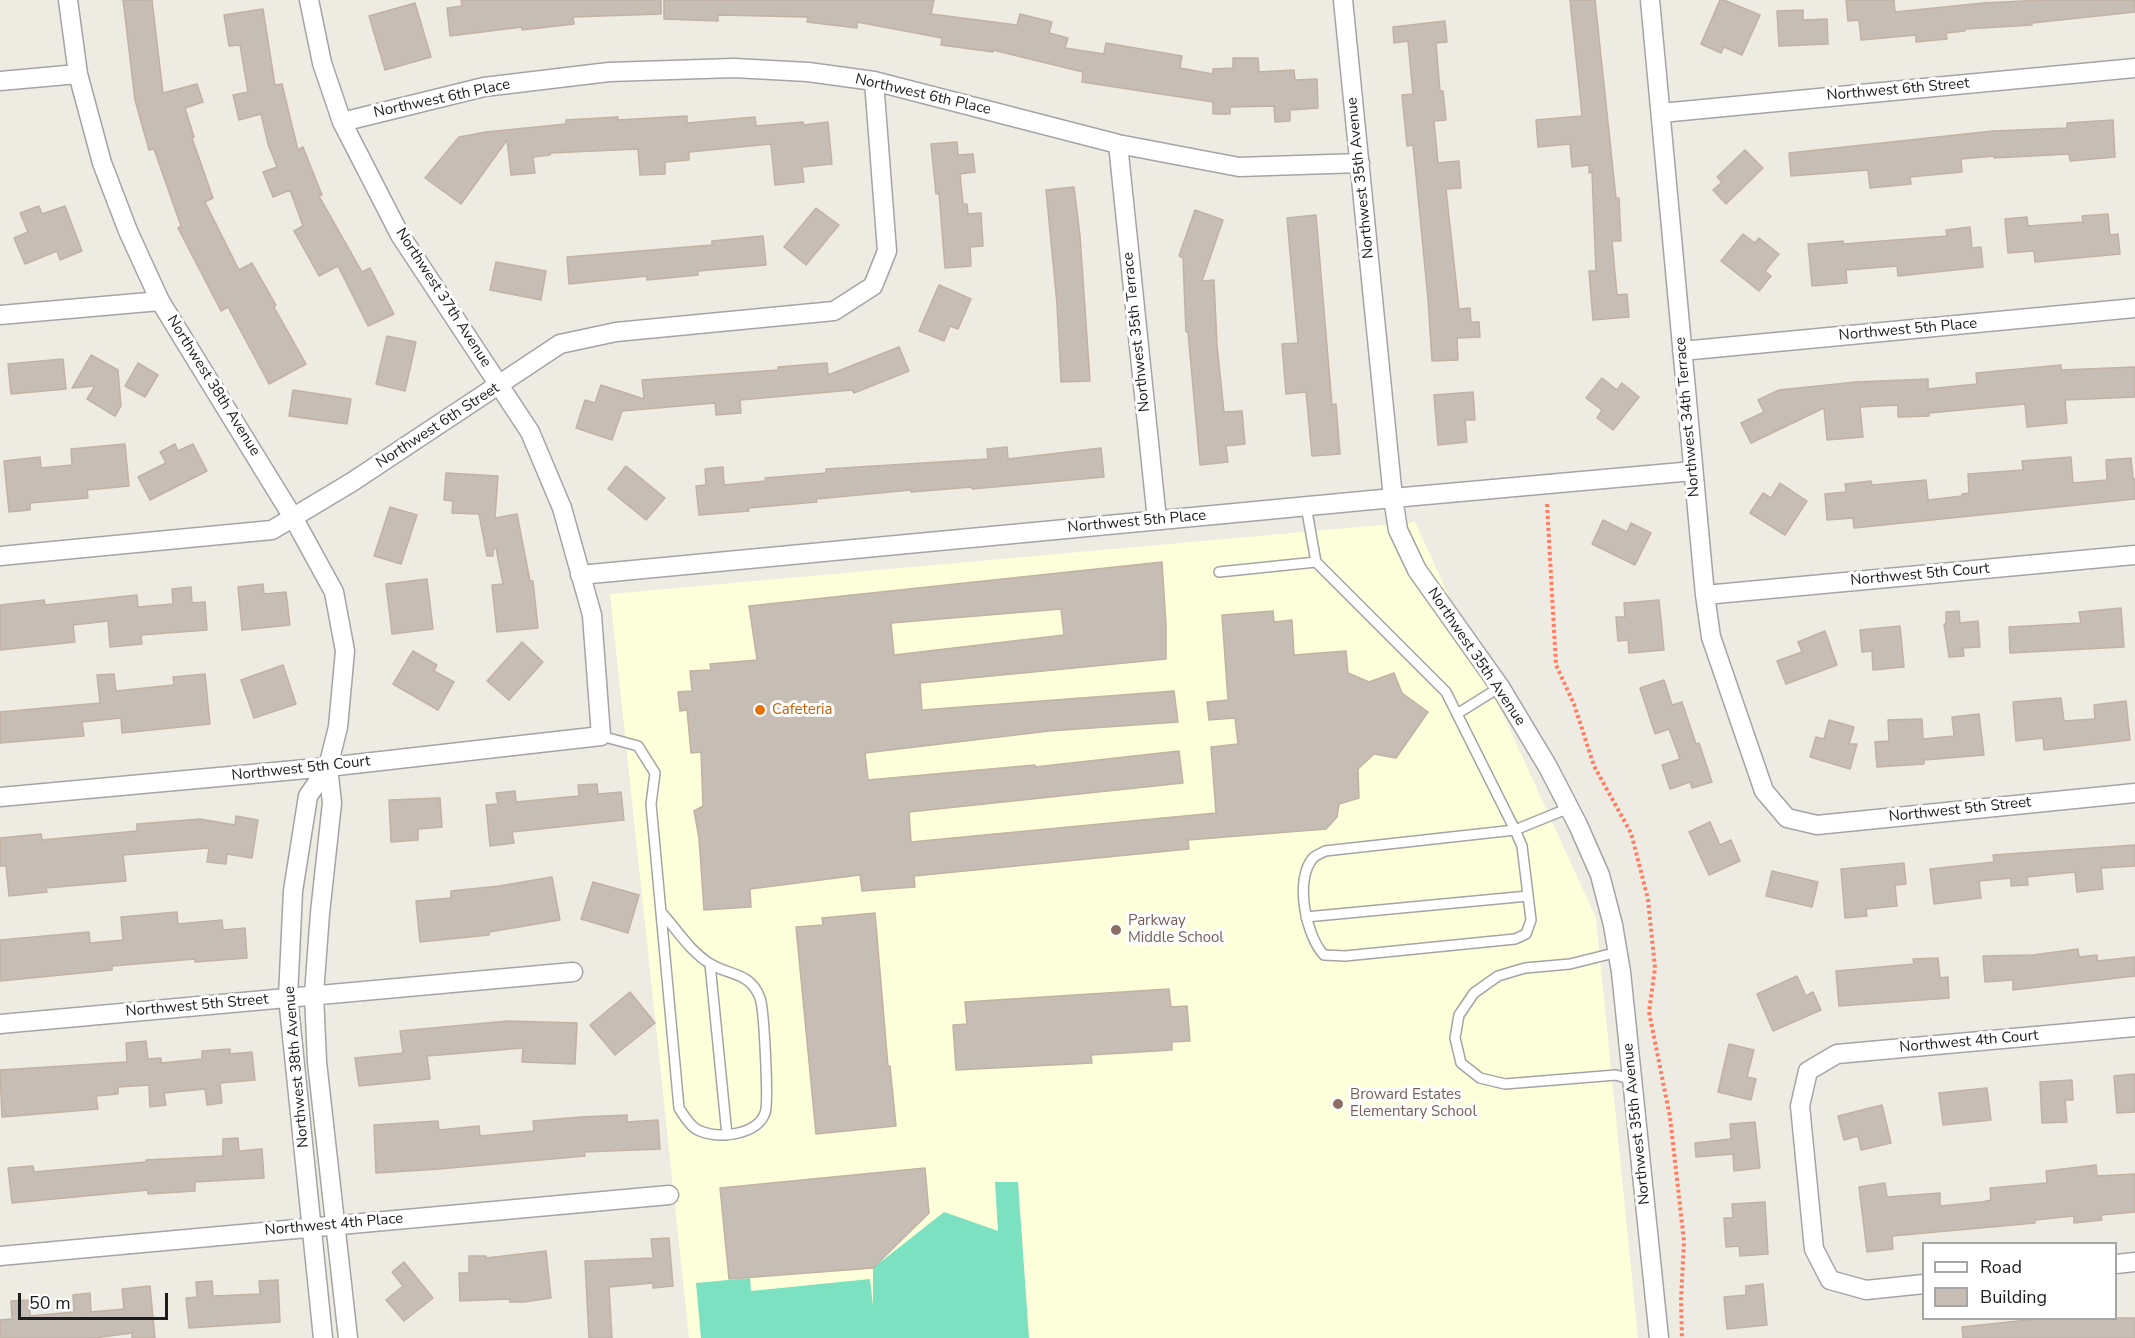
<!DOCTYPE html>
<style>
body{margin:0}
#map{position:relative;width:2135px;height:1338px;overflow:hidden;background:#eeebe2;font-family:"Nunito Sans",sans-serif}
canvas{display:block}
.legend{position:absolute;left:1922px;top:1242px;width:195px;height:78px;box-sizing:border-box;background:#fff;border:2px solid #a5a5a5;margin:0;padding:8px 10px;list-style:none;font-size:18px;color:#1d1d1d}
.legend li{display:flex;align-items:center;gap:12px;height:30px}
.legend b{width:30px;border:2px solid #a5a5a5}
.scale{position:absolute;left:18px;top:1293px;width:150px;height:27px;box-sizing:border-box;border:3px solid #1d1d1d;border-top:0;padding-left:8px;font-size:18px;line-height:21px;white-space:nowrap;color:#1d1d1d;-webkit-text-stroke:4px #fff;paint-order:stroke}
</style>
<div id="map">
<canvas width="2135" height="1338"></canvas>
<ul class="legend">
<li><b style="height:8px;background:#fff"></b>Road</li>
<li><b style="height:16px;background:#c6bdb5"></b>Building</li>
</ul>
<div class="scale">50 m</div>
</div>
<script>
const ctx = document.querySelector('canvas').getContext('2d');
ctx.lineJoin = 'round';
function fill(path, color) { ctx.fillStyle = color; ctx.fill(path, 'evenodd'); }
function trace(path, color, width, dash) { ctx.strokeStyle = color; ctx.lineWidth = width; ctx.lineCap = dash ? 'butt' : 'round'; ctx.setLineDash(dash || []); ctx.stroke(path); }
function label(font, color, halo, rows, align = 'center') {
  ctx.font = font + ' "Nunito Sans",sans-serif'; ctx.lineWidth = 6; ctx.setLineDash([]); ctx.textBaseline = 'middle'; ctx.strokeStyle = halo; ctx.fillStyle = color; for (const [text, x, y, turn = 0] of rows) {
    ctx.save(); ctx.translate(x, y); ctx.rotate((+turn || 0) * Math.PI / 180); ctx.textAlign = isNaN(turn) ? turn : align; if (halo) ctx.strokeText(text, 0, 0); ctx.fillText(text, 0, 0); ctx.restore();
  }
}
const education = new Path2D(`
 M1415,522L1596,918L1638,1338H689L610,594Z`);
const pitch = new Path2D(`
 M995,1182H1018L1029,1338H701L696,1283L750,1278L751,1291L870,1279L873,1306V1268L944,1212L998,1231Z`);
const building = new Path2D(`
 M123,0H152L163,93L197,84L203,102L185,108L194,137L192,138L213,198L205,202L239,270L252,263L276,305L274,307L306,364L269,384L228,307L221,311L178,228L181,226L154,149L149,150L135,100Z
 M461,0H661V14L573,17L574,24L522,30V27L450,36L447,8L462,6Z
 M664,0H934L931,14L1017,25L1020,14L1052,22L1049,33L1068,38L1065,48L1104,54L1106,43L1182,56L1180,68L1213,74V69L1233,68V58H1258L1259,72L1294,70L1295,80L1317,79L1318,108L1290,110V121L1275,122L1274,106L1230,107V114H1213V102L1082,82L1083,72L993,50V52L941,45L942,38L857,22V28L807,22L808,17L718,15V21L664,19Z
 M1570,0H1595L1616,198H1619L1621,241H1612L1617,295L1627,294L1629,317L1593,320L1589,271H1596L1592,172L1589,173V165L1572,167L1570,144L1538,147L1536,120L1582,116Z
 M1720,0H1724L1760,15L1742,55L1724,47L1721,53L1701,44Z
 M1846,0H1894L1895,12L1983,3L2044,0H2135V12L2032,23V25L1965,29V31L1946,33L1947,39L1916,42V35L1861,40L1859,20L1848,21Z
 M415,3L431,57L385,70L369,16Z
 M263,9L275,85L282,84L298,150L303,147L322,195L319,196L362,272L370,268L394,314L368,326L338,266L319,276L294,231L303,226L290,190L273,197L263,172L277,167L268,144L261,114L239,120L233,95L248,92L240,45L229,46L224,15Z
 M1803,10V20L1827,19L1828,44L1779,46L1777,11Z
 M1445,21L1447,42L1436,43L1440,91H1443L1446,120L1434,121L1438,163L1459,161L1461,188L1446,189L1459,309L1470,308L1471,322H1479L1480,337L1457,338L1458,360L1432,361L1428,299L1413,145L1407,146L1402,95L1413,94L1408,41L1394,43L1393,27Z
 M687,116V123L755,117L756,126L803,122L804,125L828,122L832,164L802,167L804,182L775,185L771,144L689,152V160L665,162V174L640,175L638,149L550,153V155L533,157L535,173L511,175L507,140L461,204L425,178L459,137L486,132L566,124V120L618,117V120Z
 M2113,120L2115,157L2070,161L2069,154L1994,158V156L1961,159L1962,172L1910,177L1911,184L1870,188L1868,170L1791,176L1789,153L1993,131L2067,128V123Z
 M957,142L958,155L973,154L975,172L960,174L963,204H967L968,214L981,213L983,246L970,247L971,266L945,268L939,193L936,194L931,144Z
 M1745,150L1763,168L1726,204L1713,190L1722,182L1717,177Z
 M1074,187L1080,236L1090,381L1061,382L1057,304L1046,190Z
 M39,206L42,214L65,206L82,251L60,260L57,251L25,264L14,238L28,232L20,213Z
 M816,208L839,225L806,265L784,247Z
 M1195,210L1223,220L1202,281L1214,280L1217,345L1224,412L1242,411L1245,444L1226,446L1228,462L1200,465L1188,332H1186L1183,258L1179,256Z
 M2108,214L2110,235L2118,234L2120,254L2035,262L2034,251L2008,253L2005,219L2027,217L2028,226L2083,222L2082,216Z
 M1316,215L1332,405L1336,404L1340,454L1312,456L1306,392L1286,394L1282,344L1298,343L1287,218Z
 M1970,227L1972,248L1981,247L1983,267L1898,276L1897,266L1846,270L1847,283L1812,286L1808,244L1843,241V244L1947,236L1946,230Z
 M1743,234L1755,243L1759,238L1779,254L1765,271L1771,276L1759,291L1721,261Z
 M763,236L766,265L698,271V275L647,280V276L569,284L567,257L712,245V241Z
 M496,262L546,271L541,300L490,290Z
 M939,285L971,299L958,329L950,326L944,341L919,331Z
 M387,336L416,342L405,391L376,384Z
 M899,347L909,371L854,393L852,390L740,400L741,413L716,415L715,403L622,411L612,440L576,428L585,400L595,403L601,385L644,399L642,380L778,370V367L827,363L828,375Z
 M91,355L118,370L121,406L115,416L87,399L95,386L72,388Z
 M63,359L66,389L11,394L8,364Z
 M138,363L158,375L145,397L125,386Z
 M2061,365V370L2135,367V397L2065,400L2067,423L2027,427L2025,404L1929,413V416L1898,417V405L1860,407L1863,437L1827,440L1824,408L1751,443L1741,423L1764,412L1758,400L1779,390L1856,382L1928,379V389L1977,384L1976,373Z
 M1602,378L1617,390L1622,383L1639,397L1613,430L1597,418L1602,410L1586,398Z
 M293,390L351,399L347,424L289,416Z
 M1473,392L1475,420H1465L1467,442L1438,445L1434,395Z
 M125,444L129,486L87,490L88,498L30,503V510L9,512L4,461L40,457L41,468L72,465L71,449Z
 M175,444L178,451L193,444L207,471L150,500L138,477L166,463L160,452Z
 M1007,447L1008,459L1101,448L1104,477L972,489V487L911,492V490L816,499L817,502L748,508L749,511L699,515L696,486L706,485L705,469L723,467L724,485L766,481L765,478L826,473V469L988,459L987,449Z
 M2071,457L2073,483L2107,480L2106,460L2131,458L2133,479H2135V499L1854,528L1853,518L1827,520L1825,494L1846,492L1845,484L1871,481L1872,485L1926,480L1928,500L1962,496V494L1969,493L1968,474L2023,470L2022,461Z
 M626,466L665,498L646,520L608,489Z
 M446,473L498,476L495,518L517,514L530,581H533L538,628L497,632L492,585L503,584L496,548L493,549V556H487L479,514L452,513L453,501L444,500Z
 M1780,483L1807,501L1785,535L1750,513L1763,493L1771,498Z
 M390,507L417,515L401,564L374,556Z
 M1603,520L1627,532L1631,523L1651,533L1635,565L1592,544Z
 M1162,562L1166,625V659L920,683L922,710L1174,691L1178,722L1049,731L865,753L868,780L1035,765V767L1179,751L1183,783L909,812L911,842L1216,813L1211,747L1238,744L1235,718L1209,720L1207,702L1228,700L1222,615L1273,611L1274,622L1292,620L1294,655L1346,651L1348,673L1369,682L1394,673L1402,693L1428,712L1396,758L1374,754L1358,769L1359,798L1339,804L1337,817L1326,829L1188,840L1189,849L914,876L915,887L862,891L860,875L750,889L751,907L704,910L699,838L694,811L703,806L701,752L691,753L687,710L680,711L678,692L692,691L690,671L711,670L710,664L757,660L749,606ZM1061,609L1064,635L894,655L891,623Z
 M427,579L433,629L392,634L386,584Z
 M263,584L264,594L286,592L290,625L242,630L238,587Z
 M191,587L192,603L205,602L207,630L141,635L142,644L110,647L108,621L73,625L75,642L0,650V605L44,600L45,605L137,595L138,607L173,604L172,589Z
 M1659,600L1664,650L1629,653L1628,640L1618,641L1616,617H1625L1624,603Z
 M2121,608L2124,647L2010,653L2009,627L2081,623L2079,612Z
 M1959,611L1960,623L1978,621L1980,647L1963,648L1964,656L1949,657L1944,624H1946V612Z
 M1900,626L1904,667L1873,670L1872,651L1862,652L1860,630Z
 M1825,631L1837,665L1786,684L1777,661L1802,652L1798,642Z
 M522,642L543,662L509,700L487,681Z
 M413,651L437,665L434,671L454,682L438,710L393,684Z
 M283,665L296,704L254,718L241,680Z
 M114,674L116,691L174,685L173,677L205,674L210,724L122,733L121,718L82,722L84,736L0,743V712L100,703L97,675Z
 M1664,680L1672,705L1682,702L1696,744L1699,743L1712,782L1692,788L1690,782L1670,789L1662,765L1680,759L1669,729L1655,734L1640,688Z
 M2061,698L2064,721L2095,719L2094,705L2126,701L2130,740L2044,750L2043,738L2016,741L2013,702Z
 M1979,714L1984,755L1924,760V764L1877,767L1875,742L1889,741L1888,720L1922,719L1923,739L1954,736L1952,717Z
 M1829,720L1854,727L1849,744H1857L1850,769L1810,757L1816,737L1824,739Z
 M597,784L598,794L621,792L624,820L512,832L514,843L490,846L486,805L498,804L496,793L515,791L516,802L579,796L578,785Z
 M440,798L442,827L418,829V840L391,842L389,800Z
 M236,816L258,820L252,858L227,854L226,864L207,862L209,848L123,855L126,881L46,888L47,892L9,896L6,866H0V838L41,834L42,840L137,831V824L200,819L235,825Z
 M1710,822L1720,845L1731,840L1740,861L1709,875L1689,832Z
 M2135,845V866L2101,868L2103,889L2077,892L2075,872L2027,877L2028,885L2011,886V878L1979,881L1981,898L1934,904L1930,869L1994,862L1993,855Z
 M1904,863L1906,884L1895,885L1897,906L1866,909L1867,916L1845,918L1841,869Z
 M1772,871L1818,882L1812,907L1766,896Z
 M552,877L560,920L489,932V935L420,942L416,901L451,898V891L499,886Z
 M593,882L639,895L628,933L581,919Z
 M177,912L178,924L222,920L223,930L245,928L247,958L195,962V959L112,966V970L0,981V940L89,932L90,943L123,940L121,917Z
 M875,913L888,1066H890L896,1126L816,1134L796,927L823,925L822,918Z
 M2078,949L2079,957L2097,955V961L2135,957V976L2013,990V980L1985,982L1983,956L2033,955Z
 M1938,958L1940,978L1948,977L1949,998L1839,1006L1836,971L1914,964L1913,959Z
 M1797,976L1806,996L1813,992L1821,1010L1773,1031L1757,994Z
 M1169,989L1171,1007L1187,1006L1190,1041L1172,1042V1050L1091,1055L1092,1063L956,1070L953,1025L967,1024L965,1002Z
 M630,992L655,1023L615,1055L590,1025Z
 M508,1021L577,1023L575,1064L522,1062L523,1048L427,1056L430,1079L359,1086L355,1058L403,1053L400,1031Z
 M146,1041L148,1059L161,1058V1063L202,1059V1051L230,1049V1054L252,1052L255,1080L220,1083L222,1103L207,1105L205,1089L164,1093L166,1105L150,1107L149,1085L118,1087V1094L96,1096L98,1109L2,1117L0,1070L127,1062L126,1043Z
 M1729,1044L1754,1050L1747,1077L1756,1079L1751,1100L1718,1092Z
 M2135,1074V1112L2117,1113L2114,1076Z
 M2072,1080L2073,1100H2065L2067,1122L2042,1123L2040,1082Z
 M1987,1088L1991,1120L1943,1125L1939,1093Z
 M1882,1105L1891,1143L1861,1150L1858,1136L1844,1140L1838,1116Z
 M627,1115V1122L658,1120L660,1149L584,1152L585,1156L439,1169L376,1173L374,1125L438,1121L439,1130L479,1126L480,1136L534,1131L533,1121L581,1117Z
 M1755,1122L1760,1168L1734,1171L1733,1154L1696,1157L1695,1143L1731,1139L1730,1124Z
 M238,1138L239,1151L262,1149L264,1178L195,1182V1191L148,1194V1190L12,1203L8,1168L33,1166L34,1172L146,1162V1160L223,1156V1139Z
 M2096,1165L2097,1176L2135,1174V1212L2101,1215L2102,1220L2074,1223V1216L2035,1220V1223L1892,1236L1893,1249L1867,1252L1859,1187L1885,1183L1887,1197L1940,1193V1206L1982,1202L1991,1200L1990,1188L2047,1183L2046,1171Z
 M925,1168L929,1213L873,1268L729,1279L720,1188Z
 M1765,1202L1768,1254L1740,1256L1739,1246L1726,1247L1724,1218H1733L1732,1204Z
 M669,1238L673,1286L653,1288V1283L609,1287L612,1338H589L585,1261L653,1258L651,1239Z
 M546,1251L551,1298L524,1302H510L509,1299L460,1301L459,1273H469V1256H486V1258Z
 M404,1262L433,1298L404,1321L386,1300L403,1286L392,1272Z
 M278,1280L280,1322L189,1328L186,1298L197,1297L196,1282L212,1281L213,1296L260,1294L259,1281Z
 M1763,1284L1767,1325L1727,1329L1724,1297L1746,1295V1286Z
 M150,1286L155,1338H132V1333L94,1338H0V1320L12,1319L11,1301L30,1300V1316L74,1312L73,1295L90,1293L91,1312L124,1309L122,1289Z
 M2046,1318H2135V1338H1963L1962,1327Z`);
const path = new Path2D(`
 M1547,504L1556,665L1574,704L1594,766L1631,833L1648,899L1655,968L1649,1012L1670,1117L1684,1241L1681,1300L1682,1338`);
const lane = new Path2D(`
 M1306,506L1316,562L1446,692L1515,830L1522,846L1531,920L1526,934L1515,939L1345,956L1324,955C1306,936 1294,880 1313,858C1316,855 1322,853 1325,851L1515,830L1569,808
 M1219,572L1316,562
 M1457,714L1500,687
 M601,736L638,746L655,773L651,804L679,1108C684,1116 691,1128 700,1131C720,1139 757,1135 765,1113C769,1104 764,1008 760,998C750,971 728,976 709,963C690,951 677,930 662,913
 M1306,917L1528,896
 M1618,952L1570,964L1525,968L1498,976L1474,993L1459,1015L1455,1038L1461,1063L1480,1078L1505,1084L1616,1075L1632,1080
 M710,964L727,1135`);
const street = new Path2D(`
 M68,0L78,74L102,163L128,231L160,301L294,519L334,592L345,651L338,727L328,767L332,803L320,913L314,994L317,1062L348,1338
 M1343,0L1393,498L1398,530L1417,570L1500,687L1548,767L1578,825L1600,875L1613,925L1621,972L1659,1338
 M1650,0L1705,595L1711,637L1764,791L1787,818L1817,825L2135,793
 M0,81L78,74
 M1661,113L2135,68
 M342,122L484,87L609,72L734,68L808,72L874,81L1118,144L1239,167L1360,163
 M1118,144L1157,520
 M0,315L160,301
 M1682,351L2135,308
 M0,556L272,530L352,482L560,344L616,332L834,311L873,286L887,251L874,81
 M580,575L1393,498L1693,471
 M1705,595L2135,555
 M0,797L328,767L601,736L592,615L562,508L530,432L400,235L342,122L322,63L309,0
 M0,1024L573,972
 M0,1256L669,1195
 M2116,1264L2135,1262
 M1924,1284L1866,1290L1830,1280L1814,1249L1800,1106L1808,1071L1837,1054L2135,1027
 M323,1338L288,997L293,891L308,796L328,767`);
const markers = [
 [760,710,6,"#e8710a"],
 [1116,930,6,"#8d6e63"],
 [1338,1104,6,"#8d6e63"]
];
const streetNames = [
 ["Northwest 6th Street",1898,90,-5],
 ["Northwest 6th Place",923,95,13],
 ["Northwest 6th Place",442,99,-12],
 ["Northwest 35th Avenue",1361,178,-96],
 ["Northwest 37th Avenue",443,298,57],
 ["Northwest 5th Place",1908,330,-5],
 ["Northwest 35th Terrace",1137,332,-96],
 ["Northwest 38th Avenue",213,386,58],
 ["Northwest 34th Terrace",1688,417,-95],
 ["Northwest 6th Street",438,426,-33],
 ["Northwest 5th Place",1137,522,-5],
 ["Northwest 5th Court",1920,575,-5],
 ["Northwest 35th Avenue",1476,657,56],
 ["Northwest 5th Court",301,769,-6],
 ["Northwest 5th Street",1960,810,-6],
 ["Northwest 5th Street",197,1006,-5],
 ["Northwest 4th Court",1969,1042,-5],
 ["Northwest 38th Avenue",297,1067,-95],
 ["Northwest 35th Avenue",1637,1124,-96],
 ["Northwest 4th Place",334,1225,-5]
];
const foodNames = [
 ["Cafeteria",772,710]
];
const educationNames = [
 ["Parkway",1128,921],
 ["Middle School",1128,938],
 ["Broward Estates",1350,1095],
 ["Elementary School",1350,1112]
];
fill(education, '#fdffda');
fill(pitch, '#7ce1c0');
fill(building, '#c6bdb5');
trace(building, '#c1b2a4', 1.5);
trace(lane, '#a4a4a4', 12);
trace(street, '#a4a4a4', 21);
trace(path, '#ff7b62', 4, [3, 3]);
trace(lane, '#fff', 9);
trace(street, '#fff', 18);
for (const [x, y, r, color] of markers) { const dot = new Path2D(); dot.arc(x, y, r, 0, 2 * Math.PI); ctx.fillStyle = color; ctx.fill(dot); trace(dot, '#fff', 2); }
label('15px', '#1d1d1d', '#fff', streetNames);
label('15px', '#c56008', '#fff', foodNames, 'left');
label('15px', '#785e54', '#fff', educationNames, 'left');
</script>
